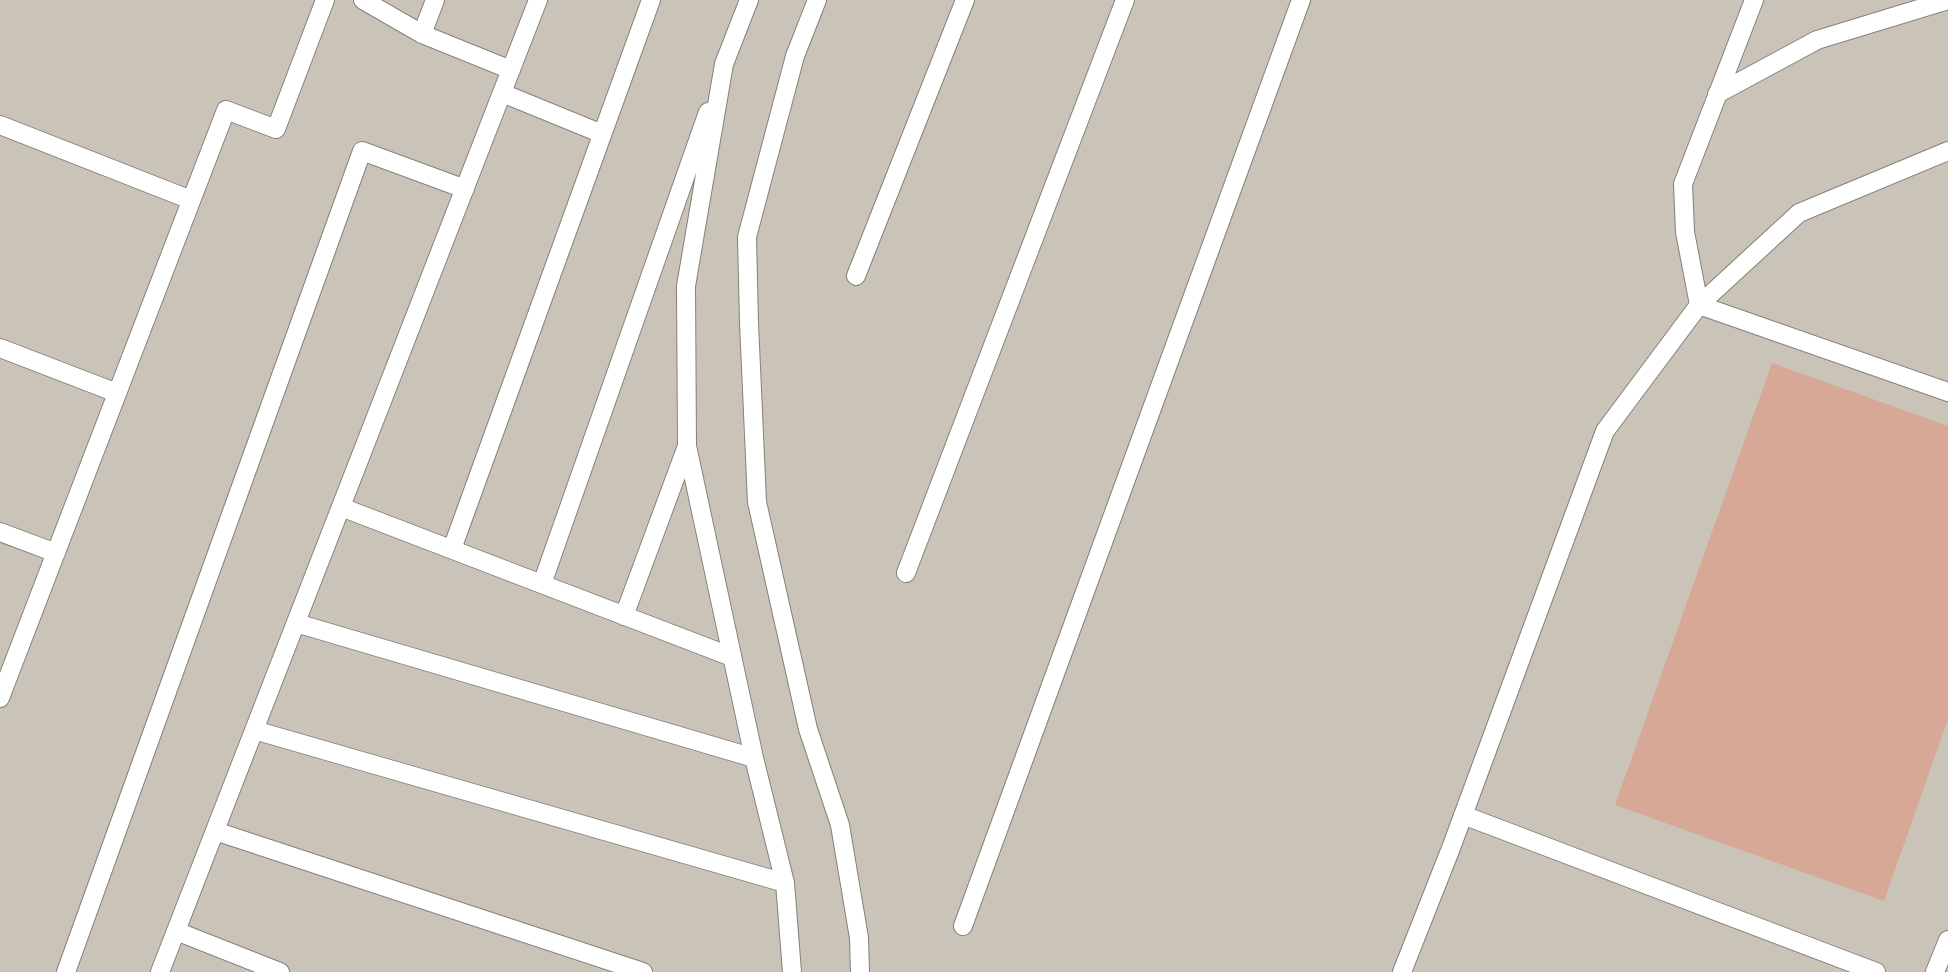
<!DOCTYPE html>
<style>
body{margin:0}
canvas{display:block;background:#e9dfbc}
</style>
<canvas width="1948" height="972"></canvas>
<script>
const ctx = document.querySelector('canvas').getContext('2d');
ctx.lineJoin = 'round';
function fill(path, color) { ctx.fillStyle = color; ctx.fill(path, 'evenodd'); }
function trace(path, color, width, dash) { ctx.strokeStyle = color; ctx.lineWidth = width; ctx.lineCap = dash ? 'butt' : 'round'; ctx.setLineDash(dash || []); ctx.stroke(path); }
const industrial = new Path2D(`
 M0,0H1948V972H0Z`);
const building = new Path2D(`
 M1772,363L1948,426V719L1884,901L1615,805Z`);
const service = new Path2D(`
 M363,0L422,34L511,70
 M749,0L724,64L686,286L687,446L754,758L785,883L792,972
 M817,0L795,56L747,237L749,323L757,502L808,729L840,825L859,938L860,972
 M422,34L435,0
 M502,93L600,133
 M1717,94L1817,40L1948,0
 M0,125L191,200
 M1948,151L1799,213L1699,305L1948,392
 M856,276L965,0
 M0,348L117,393
 M341,507L732,657
 M0,532L56,553
 M452,549L651,0
 M906,573L1125,0
 M542,584L708,112
 M624,616L687,446
 M296,623L754,758
 M0,698L226,110L276,129L325,0
 M254,730L785,883
 M1463,815L1876,972
 M215,831L643,972
 M963,926L1301,0
 M176,931L280,972
 M66,972L362,151L465,189
 M160,972L538,0
 M1402,972L1451,848L1605,431L1699,305L1685,232L1683,184L1754,0
 M1935,972L1948,940`);
fill(industrial, '#cac3b8');
fill(building, '#d7a896');
trace(service, '#86807c', 20);
trace(service, '#fff', 18);
</script>
